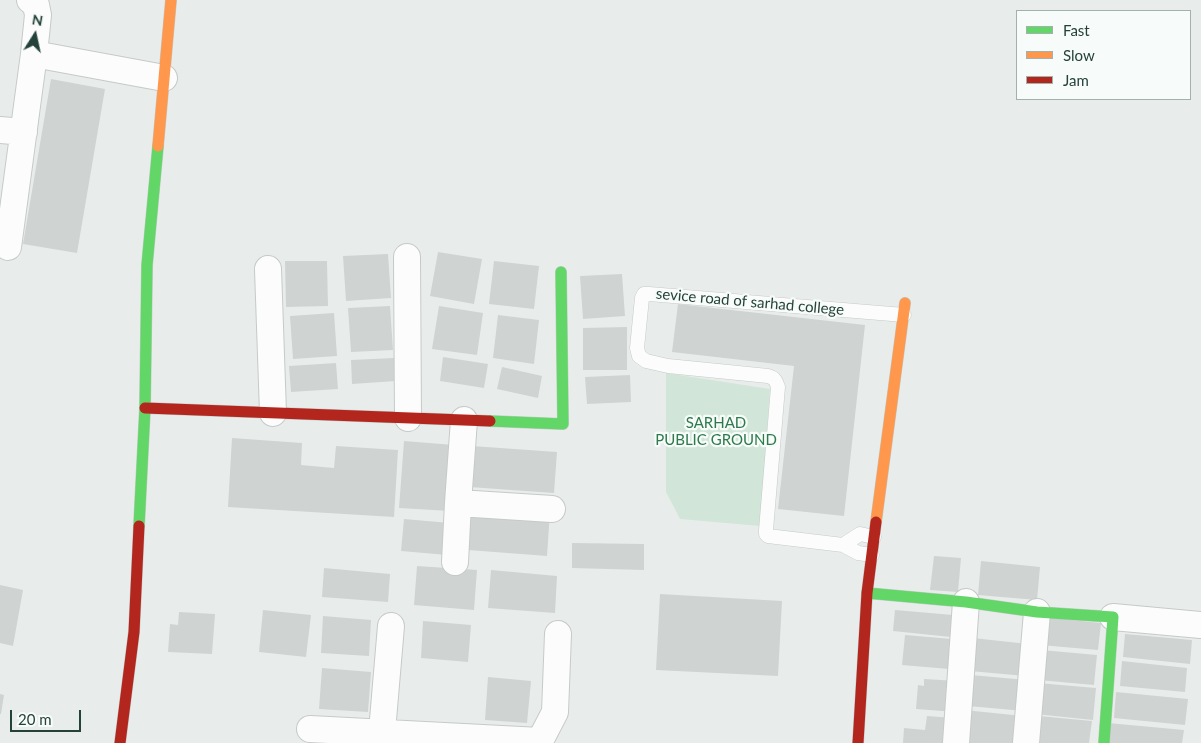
<!DOCTYPE html>
<style>
body{margin:0}
#map{position:relative;width:1201px;height:743px;overflow:hidden;background:#e8edeb;font-family:Lato,sans-serif}
canvas{display:block}
.legend{position:absolute;left:1016px;top:10px;width:175px;height:90px;box-sizing:border-box;background:#f7fbf9;border:1px solid #a3b1ad;margin:0;padding:6px 9px;list-style:none;font-size:15px;color:#24423a}
.legend li{display:flex;align-items:center;gap:10px;height:25px}
.legend b{width:25px;border:1px solid #a3b1ad}
.north{position:absolute;left:10px;top:10px;width:50px;height:50px;-webkit-text-stroke:4px #f7fbf9;paint-order:stroke;rotate:10deg;font-size:14px;font-weight:700;line-height:20px;text-align:center;color:#24423a}
.north::after{content:'';display:block;margin:auto;width:18px;height:22px;background:#24423a;clip-path:polygon(50% 0,100% 100%,50% 72%,0 100%)}
.scale{position:absolute;left:10px;top:710px;width:71px;height:22px;box-sizing:border-box;border:2px solid #24423a;border-top:0;padding-left:6px;font-size:15px;line-height:18px;white-space:nowrap;color:#24423a;-webkit-text-stroke:4px #f7fbf9;paint-order:stroke}
</style>
<div id="map">
<canvas width="1201" height="743"></canvas>
<ul class="legend">
<li><b style="height:6px;background:#63d668"></b>Fast</li>
<li><b style="height:6px;background:#ff974d"></b>Slow</li>
<li><b style="height:6px;background:#b3261e"></b>Jam</li>
</ul>
<div class="north">N</div>
<div class="scale">20 m</div>
</div>
<script>
const ctx = document.querySelector('canvas').getContext('2d');
ctx.lineJoin = 'round';
function fill(path, color) { ctx.fillStyle = color; ctx.fill(path, 'evenodd'); }
function trace(path, color, width, dash) { ctx.strokeStyle = color; ctx.lineWidth = width; ctx.lineCap = dash ? 'butt' : 'round'; ctx.setLineDash(dash || []); ctx.stroke(path); }
function label(font, color, halo, rows, align = 'center') {
  ctx.font = font + ' Lato,sans-serif'; ctx.lineWidth = 4.5; ctx.setLineDash([]); ctx.textBaseline = 'middle'; ctx.strokeStyle = halo; ctx.fillStyle = color; for (const [text, x, y, turn = 0] of rows) {
    ctx.save(); ctx.translate(x, y); ctx.rotate((+turn || 0) * Math.PI / 180); ctx.textAlign = isNaN(turn) ? turn : align; if (halo) ctx.strokeText(text, 0, 0); ctx.fillText(text, 0, 0); ctx.restore();
  }
}
const green = new Path2D(`
 M666,373L770,389L760,526L680,519L666,492Z`);
const building = new Path2D(`
 M51,79L105,89L77,253L23,244Z
 M438,252L482,259L474,304L430,296Z
 M388,254L391,298L346,301L343,256Z
 M285,261H327L328,306L286,307Z
 M494,261L539,266L534,309L489,304Z
 M622,274L625,316L583,319L580,276Z
 M678,304L865,325L844,516L778,509L794,366L672,352Z
 M390,306L393,350L351,352L348,308Z
 M439,306L483,313L477,355L432,349Z
 M334,313L337,356L293,359L290,316Z
 M498,315L539,320L534,364L493,358Z
 M627,327V370H583V328Z
 M443,357L488,364L484,388L440,381Z
 M394,358L396,381L352,384L351,360Z
 M336,363L338,389L291,392L289,366Z
 M502,367L542,376L538,398L497,389Z
 M630,375L631,402L587,404L585,377Z
 M232,438L302,443L301,465L334,468L336,446L398,450L394,517L228,507Z
 M404,441L454,445L450,511L399,508Z
 M472,446L557,452L554,493L469,487Z
 M471,506L550,512L547,556L468,550Z
 M404,519L450,523L447,555L401,551Z
 M572,543L644,544V570L572,568Z
 M934,556L961,558L958,592L930,590Z
 M981,561L1040,567L1037,600L978,595Z
 M417,566L477,570L474,610L414,605Z
 M324,568L390,574L388,602L322,597Z
 M491,570L557,576L555,613L488,608Z
 M0,585L23,590L13,646L0,643Z
 M660,594L782,601L778,676L656,670Z
 M263,610L311,615L306,657L259,652Z
 M895,610L953,615L951,637L893,631Z
 M179,612L215,614L212,654L168,652L170,624L178,625Z
 M323,616L371,620L369,656L321,653Z
 M1042,617L1101,623L1098,650L1040,645Z
 M423,621L471,625L468,662L421,658Z
 M1125,634L1192,640L1190,664L1123,657Z
 M905,635L952,639L949,669L902,665Z
 M973,638L1028,644L1025,676L970,671Z
 M1041,650L1097,655L1094,685L1038,680Z
 M1122,661L1187,668L1185,692L1120,686Z
 M322,668L371,672L368,712L319,709Z
 M971,675L1027,680L1024,711L968,706Z
 M488,677L531,681L527,723L485,720Z
 M924,679L958,681L956,712L916,709L918,685L924,686Z
 M1038,683L1096,688L1093,720L1035,714Z
 M1116,692L1188,699L1185,725L1114,718Z
 M0,694L4,695L1,714H0Z
 M964,710L1023,716L1021,743H965Z
 M927,716L953,718L952,743H903L904,728L925,730Z
 M1039,716L1092,721L1089,743H1036Z
 M1108,723L1184,730L1182,743H1106Z`);
const lane = new Path2D(`
 M843,545L768,536L766,534V530L778,387C776,381 775,378 768,376L668,366L646,361L639,356L637,348L642,298L644,294H649L904,315
 M872,555L858,553L843,545L860,534L874,537`);
const street = new Path2D(`
 M30,0L36,5L38,15L34,54
 M0,130L24,132
 M8,247L34,54L164,78
 M407,257L408,418
 M268,269L273,413
 M458,503L552,509
 M455,562L458,503L464,420
 M1113,617L1201,625
 M310,729L540,741V743
 M540,741L555,712L558,634
 M381,743L391,626
 M956,743L966,602
 M1026,743L1037,612`);
const fast = new Path2D(`
 M490,421L563,424L561,272
 M139,526L145,408L147,265L158,146
 M867,593L966,602L1037,612L1113,617L1104,743`);
const slow = new Path2D(`
 M158,146L171,0
 M876,522L905,303`);
const jam = new Path2D(`
 M145,408L490,421
 M120,743L134,632L139,526
 M858,743L867,593L876,522`);
const streetNames = [
 ["sevice road of sarhad college",750,302,5]
];
const parkNames = [
 ["SARHAD",716,423],
 ["PUBLIC GROUND",716,440]
];
fill(green, '#d1e6d8');
fill(building, '#cfd4d2');
trace(lane, '#c5cac8', 15);
trace(street, '#c5cac8', 28);
trace(fast, '#c3cbc8', 12);
trace(slow, '#c3cbc8', 12);
trace(jam, '#c3cbc8', 12);
trace(lane, '#fcfcfc', 14);
trace(street, '#fcfcfc', 26);
trace(fast, '#63d668', 11);
trace(slow, '#ff974d', 11);
trace(jam, '#b3261e', 11);
label('15px', '#24423a', '#f7fbf9', streetNames);
label('15px', '#2d7a4b', '#f7fbf9', parkNames);
</script>
